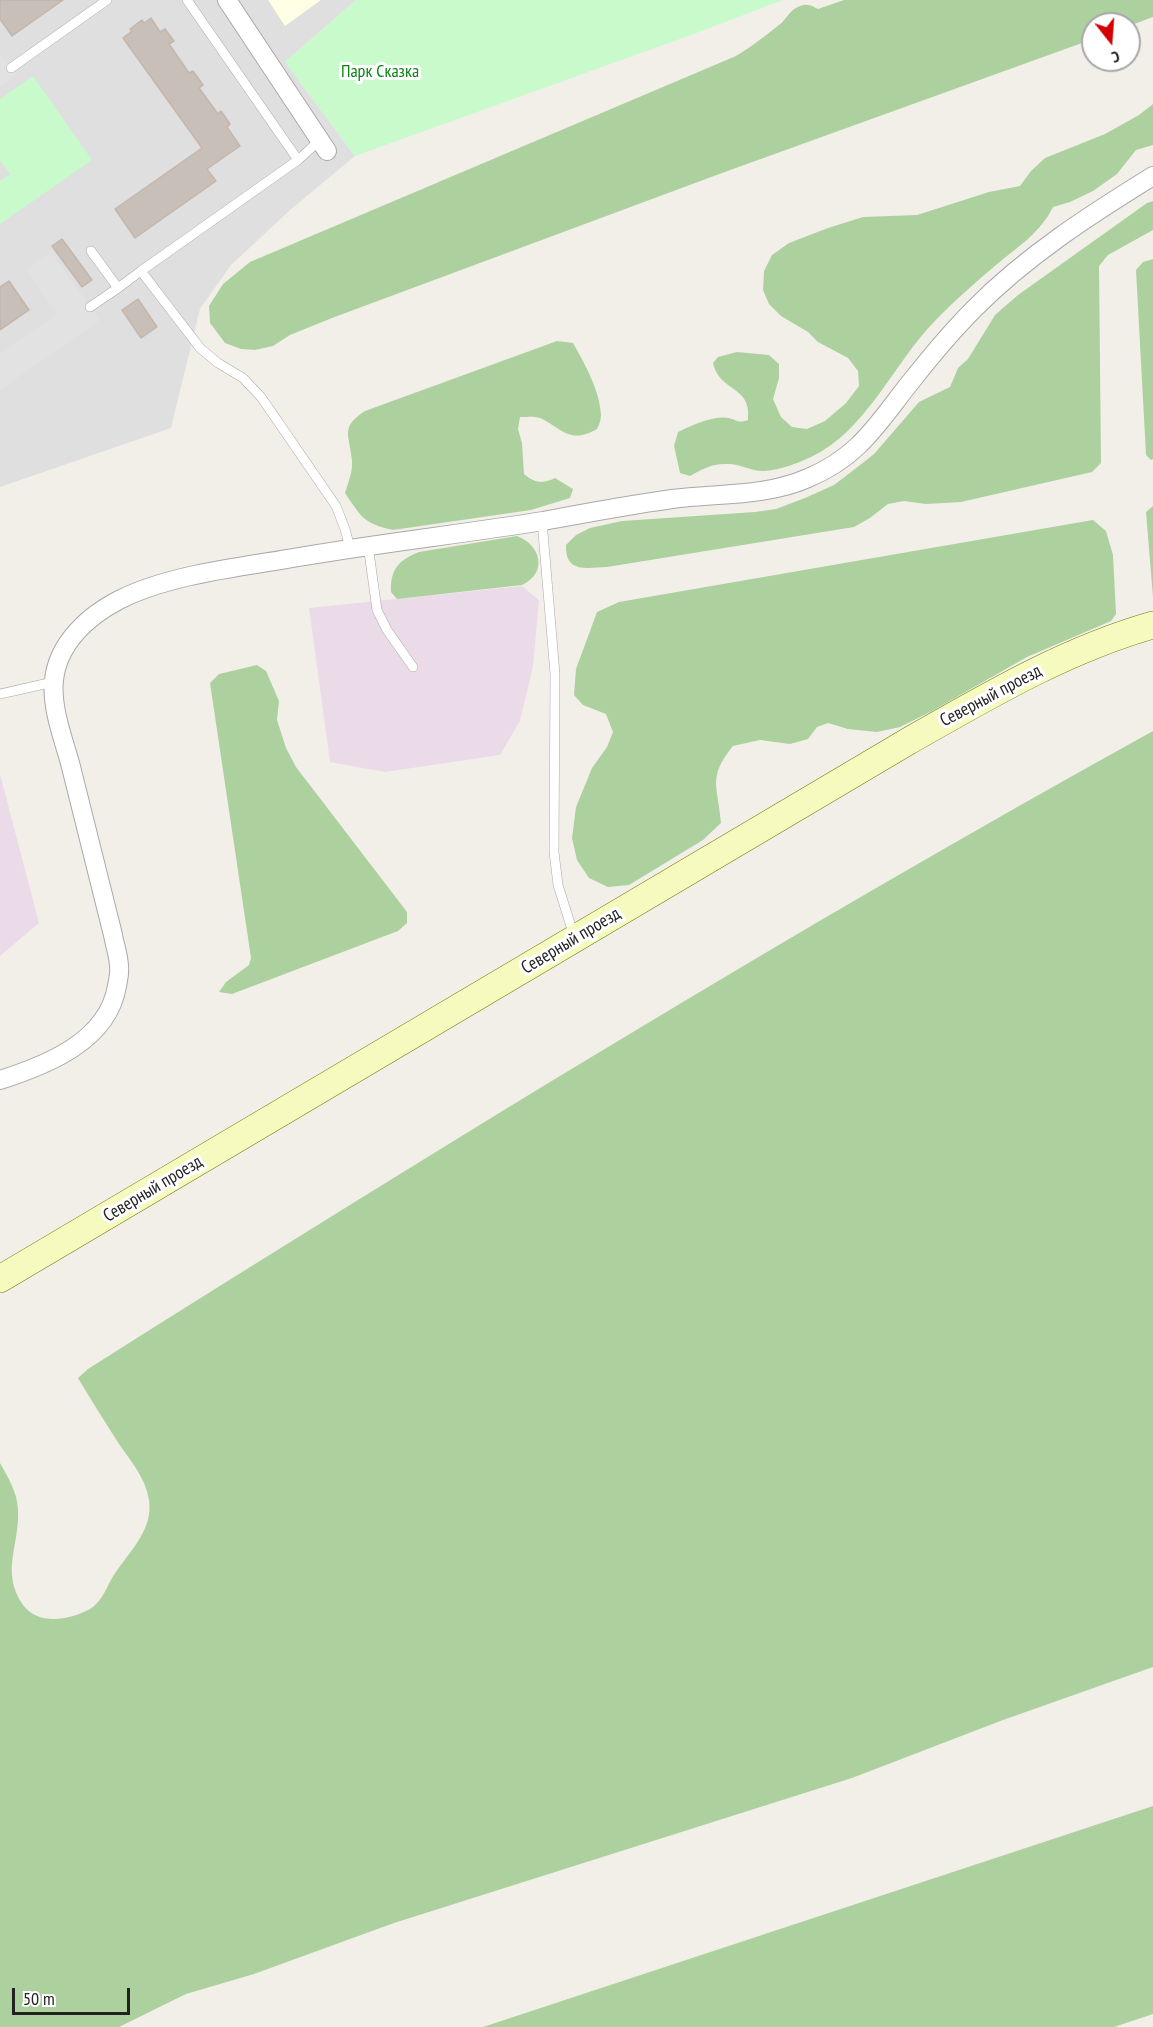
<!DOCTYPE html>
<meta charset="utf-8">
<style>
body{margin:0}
#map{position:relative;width:1153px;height:2027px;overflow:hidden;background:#f2efe9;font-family:"PT Sans Narrow",sans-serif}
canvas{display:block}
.north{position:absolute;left:1081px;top:12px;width:60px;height:60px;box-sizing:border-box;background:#fff;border:2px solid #a7a7a7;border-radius:50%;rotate:163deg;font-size:16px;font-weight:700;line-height:24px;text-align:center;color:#222}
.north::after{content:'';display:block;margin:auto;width:21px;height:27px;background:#d40000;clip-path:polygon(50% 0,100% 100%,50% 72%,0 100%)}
.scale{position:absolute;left:12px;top:1988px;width:118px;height:27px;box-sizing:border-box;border:3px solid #222;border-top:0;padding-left:8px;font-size:18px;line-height:21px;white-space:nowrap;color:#222;-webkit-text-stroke:4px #fff;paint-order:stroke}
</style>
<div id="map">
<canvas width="1153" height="2027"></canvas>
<div class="north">С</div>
<div class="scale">50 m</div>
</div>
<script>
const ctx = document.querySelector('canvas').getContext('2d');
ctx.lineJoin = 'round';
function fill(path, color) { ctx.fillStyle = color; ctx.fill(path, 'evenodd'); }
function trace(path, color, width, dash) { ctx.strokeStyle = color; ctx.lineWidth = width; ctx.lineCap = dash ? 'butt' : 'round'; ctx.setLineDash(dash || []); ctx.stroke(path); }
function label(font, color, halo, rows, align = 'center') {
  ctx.font = font + ' "PT Sans Narrow",sans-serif'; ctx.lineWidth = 6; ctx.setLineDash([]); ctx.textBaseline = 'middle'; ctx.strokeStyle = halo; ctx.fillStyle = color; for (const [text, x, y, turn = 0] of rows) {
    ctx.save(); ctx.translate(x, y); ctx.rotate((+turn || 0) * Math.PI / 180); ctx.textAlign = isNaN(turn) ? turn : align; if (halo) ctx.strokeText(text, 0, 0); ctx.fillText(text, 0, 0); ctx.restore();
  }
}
const residential = new Path2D(`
 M0,0H356L285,62L355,156L289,211L231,265L200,309L171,428L0,487Z`);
const industrial = new Path2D(`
 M522,586L539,600L533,666L520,721L500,755L385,772L330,762L309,608Z
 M0,774L39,923L0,956Z`);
const education = new Path2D(`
 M268,0H321L285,26Z`);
const forest = new Path2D(`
 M844,0H1153V17L1129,26V24H1093V39L722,173L332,318L290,335L273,346L255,350L241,349L225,343L210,323L209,306L223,284L250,262L736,56C751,47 765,36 779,25C787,19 789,10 800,6C808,3 812,6 818,9Z
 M1153,104V145L1136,150L1117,174L1093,191L1070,202L1053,207C1041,232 1018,247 996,265C975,283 952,303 933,323C892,366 866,431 811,457C796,464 780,470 763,471C751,471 740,464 728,464C713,463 702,469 690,476L680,473L674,446L678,432C692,425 714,415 729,418C739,421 737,423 748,420C752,385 720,393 713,363L718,357L737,352L769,355L779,364V378L773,399L781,417L792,427L807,429L825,421L846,403L859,386L858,371L848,358L818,342L808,332L781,316L769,304L763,290L764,271L772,255L789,243L828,228L863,217L917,215L989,192L1020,186L1031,171L1045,158L1105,134L1139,115Z
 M1153,201V230L1108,255L1099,266L1101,463L1092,472L961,502L926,504L904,501L888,504L870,518L854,527L607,567C586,568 565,573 566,545L576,535L590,528L622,521L755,512L776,509L805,498L834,485L855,469L874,454L919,402L950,387L958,368L968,359L995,315L1018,295L1147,203Z
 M1153,259V459L1151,460L1146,455L1136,270L1143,262Z
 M557,341L573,343C585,364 600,391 601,415C601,420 599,425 597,429C569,445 562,428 540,418C534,416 526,417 520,417L518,429L522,443L524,474C534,483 543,484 555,478L573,489L570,498L531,510L393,530C363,523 362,518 345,493C348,483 353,471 352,461C350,435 339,428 365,411Z
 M1153,506V597L1146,512Z
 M1093,520L1106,531L1113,555L1116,614L1111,621L1027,657L932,711L900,727L877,732L848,729L828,723L817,727L808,739L790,744L760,740L733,746C707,778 718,786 721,823L703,840L629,885L608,887L589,878L577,860L572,838L576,807L592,768L607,747L613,732L606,714L583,705L574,695L576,669L597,612L619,602Z
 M517,536C541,545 548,573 522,585L397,599L391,592C390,569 399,560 419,552Z
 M257,665L266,671L279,701L277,720L286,748L296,767L407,912V923L398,931L232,994L219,992L226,982L249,965L251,958L210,683L219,674Z
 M1153,731V1667L1003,1720L852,1778L394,1923L254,1974L186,1994L119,2027H0V1463C8,1477 17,1492 18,1509C20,1546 0,1571 23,1605C39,1626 69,1620 90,1609C101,1602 105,1591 111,1580C125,1555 154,1532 149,1500C146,1479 131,1461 119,1444C105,1422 91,1400 78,1378L88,1369C438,1148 791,931 1153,731Z
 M1153,1806V2014L1114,2027H483Z`);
const park = new Path2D(`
 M356,0H783L691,35L355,156L285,62Z
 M33,76L92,160L0,224V181L10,174L0,160V99Z`);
const parking = new Path2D(`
 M0,53L16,75L0,86Z
 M51,252L100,320L0,390V354L57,314L26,269Z`);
const building = new Path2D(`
 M0,0H63L12,36L0,19Z
 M151,18L160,32L165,29L174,41L169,44L189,73L193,71L203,85L199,88L218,114L221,111L230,124L227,127L240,146L207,169L216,181L135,238L115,209L202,148L123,38L132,31L130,29L142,20L144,23Z
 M62,239L92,280L82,287L52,246Z
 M9,281L29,310L0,330V287Z
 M138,299L157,327L141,338L122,310Z`);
const lane = new Path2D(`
 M11,68L107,0
 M298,160L320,140
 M91,251L118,288L141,271L200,348L218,363L243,378L261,397L336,506L345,529L350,548
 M141,271L298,160L187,0
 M90,307L118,288
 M542,521L555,674L554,852L558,885L574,936
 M368,545L377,610L387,630L413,667
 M0,694L53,682`);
const street = new Path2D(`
 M227,0L327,151
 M0,1080C47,1065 108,1041 117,986C118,980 120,973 119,967C119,957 115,946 113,935C99,878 84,820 70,763C63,738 51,707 54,680C58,643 88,616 119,600C170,574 242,567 299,557C380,543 462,534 543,521C586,513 629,505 672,499C718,493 765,497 808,478C861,456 879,421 913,379C932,355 952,331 974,309C1026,256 1090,215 1153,176`);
const secondary = new Path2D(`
 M0,1279L907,742C986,697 1065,650 1153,625`);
const parkNames = [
 ["Парк Сказка",380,72]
];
const streetNames = [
 ["Северный проезд",991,696,-28],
 ["Северный проезд",571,941,-31],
 ["Северный проезд",153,1189,-31]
];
fill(residential, '#e0dfdf');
fill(industrial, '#ebdbe8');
fill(education, '#ffffe5');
fill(forest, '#add19e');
fill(park, '#c8facc');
fill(parking, '#e2e2e2');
fill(building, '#c7bfb8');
trace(building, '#c4b6ab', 1.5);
trace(lane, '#a9a9a9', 10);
trace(street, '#a9a9a9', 20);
trace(secondary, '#707d05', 28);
trace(lane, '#fff', 9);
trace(street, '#fff', 18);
trace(secondary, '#f7fabf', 27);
label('18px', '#0c8416', '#fff', parkNames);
label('18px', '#222', '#fff', streetNames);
</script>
